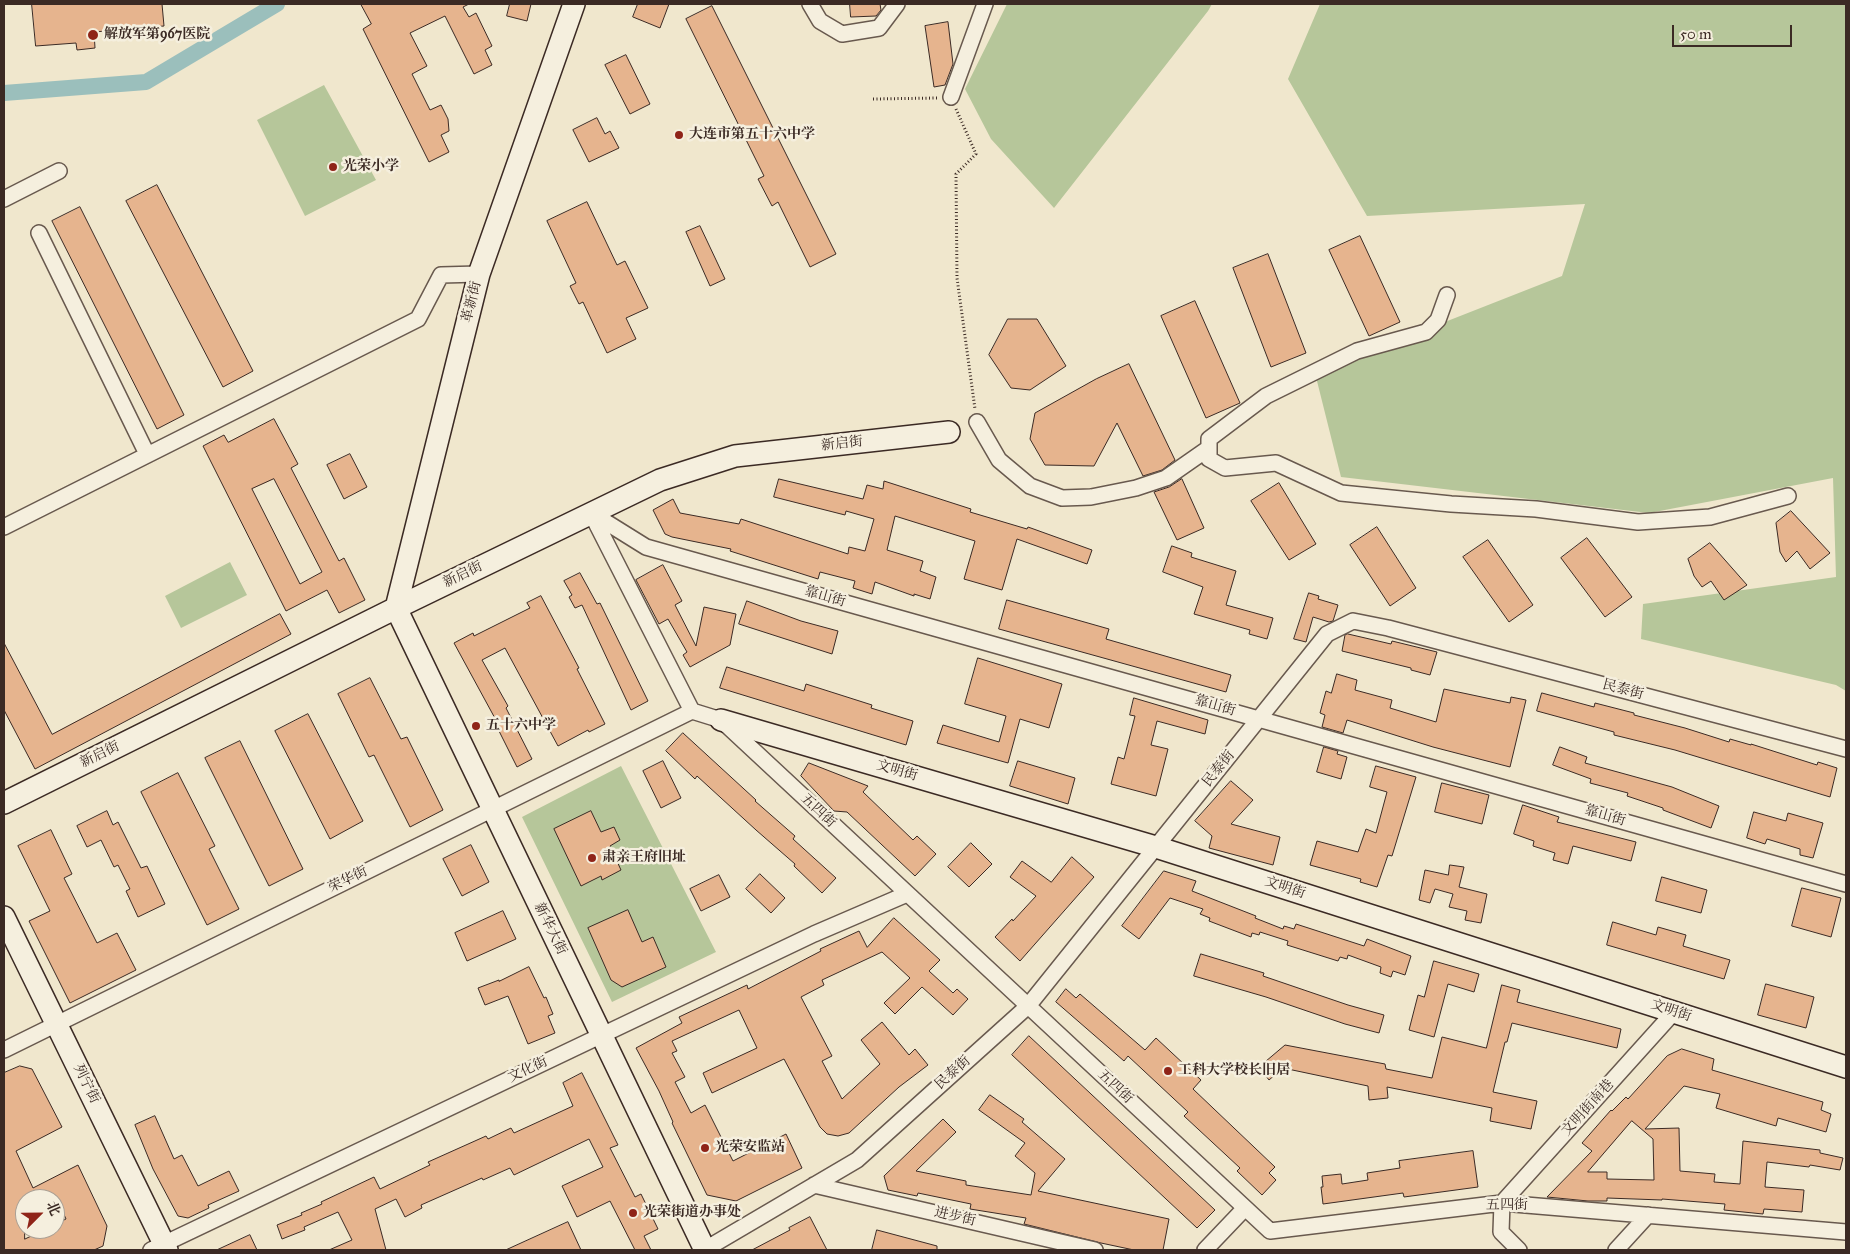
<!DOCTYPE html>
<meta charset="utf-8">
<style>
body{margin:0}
#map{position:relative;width:1850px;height:1254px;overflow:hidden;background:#f0e7cd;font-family:"IM FELL Great Primer","Noto Serif SC",serif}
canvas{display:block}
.frame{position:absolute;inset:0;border:5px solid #3b2a24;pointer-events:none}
.north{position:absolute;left:15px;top:1189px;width:50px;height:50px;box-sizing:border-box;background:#f5efde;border:1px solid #aba094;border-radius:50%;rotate:67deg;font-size:14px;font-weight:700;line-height:20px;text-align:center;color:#3b2a24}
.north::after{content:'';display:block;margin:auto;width:18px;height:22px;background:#8f2418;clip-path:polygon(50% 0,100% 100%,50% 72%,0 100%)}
.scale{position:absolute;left:1672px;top:25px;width:120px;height:22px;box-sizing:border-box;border:2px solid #3b2a24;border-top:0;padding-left:6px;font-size:15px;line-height:18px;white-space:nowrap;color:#3b2a24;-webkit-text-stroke:4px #f5efde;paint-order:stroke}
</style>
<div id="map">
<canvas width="1850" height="1254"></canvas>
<div class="frame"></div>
<div class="north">北</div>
<div class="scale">50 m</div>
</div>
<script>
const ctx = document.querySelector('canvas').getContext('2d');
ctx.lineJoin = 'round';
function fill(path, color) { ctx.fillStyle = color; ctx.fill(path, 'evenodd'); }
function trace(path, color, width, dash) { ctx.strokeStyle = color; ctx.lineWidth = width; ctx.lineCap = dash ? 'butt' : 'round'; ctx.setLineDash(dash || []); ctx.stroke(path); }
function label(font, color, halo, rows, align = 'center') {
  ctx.font = font + ' "IM FELL Great Primer","Noto Serif SC",serif'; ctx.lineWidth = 5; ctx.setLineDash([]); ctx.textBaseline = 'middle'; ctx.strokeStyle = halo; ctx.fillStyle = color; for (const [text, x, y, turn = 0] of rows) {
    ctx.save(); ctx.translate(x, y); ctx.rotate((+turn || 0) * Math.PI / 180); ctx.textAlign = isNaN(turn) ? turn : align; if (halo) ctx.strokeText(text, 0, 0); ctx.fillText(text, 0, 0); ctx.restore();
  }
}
const green = new Path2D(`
 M1007,4H1212L1208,11L1054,208L991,139L965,89Z
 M1320,4H1846V691L1836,685L1641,639L1643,604L1836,577L1833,478L1649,513L1341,477L1315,373L1562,276L1585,204L1367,216L1288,79Z
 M324,85L376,180L305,216L257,120Z
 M230,562L247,595L181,628L165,596Z
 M621,766L716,952L612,1002L522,817Z`);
const canal = new Path2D(`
 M4,93L146,82L277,4`);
const building = new Path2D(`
 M32,4H162L164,26L94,32L95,48L77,50L76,43L36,46Z
 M361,4H469L463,7L469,17L476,13L492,46L485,50L492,65L474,74L445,16L410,33L427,66L412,74L430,110L441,105L448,119L449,131L441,135L449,152L429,162L363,29L371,24Z
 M510,4H531L527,21L507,16Z
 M638,4H669L660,28L633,17Z
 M850,4H880L881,10L876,16L851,17Z
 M712,6L836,254L810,267L778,202L772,206L758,179L764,176L686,19Z
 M948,22L953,64L945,85L934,87L925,26Z
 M626,55L650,104L630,114L605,65Z
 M597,118L605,134L610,131L619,148L589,162L573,130Z
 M157,185L253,371L223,387L126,201Z
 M587,202L617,265L625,261L648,308L626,318L636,339L607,353L583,302L579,304L570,286L576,283L547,221Z
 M80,207L184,415L157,429L52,221Z
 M700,226L725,279L710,286L686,232Z
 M1360,236L1400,322L1369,336L1329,250Z
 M1268,254L1306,353L1271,367L1233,268Z
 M1195,301L1240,403L1206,418L1161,316Z
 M1008,319H1037L1066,366L1030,390L1011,388L989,355Z
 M1129,364L1175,460L1162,470L1143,476L1117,423L1094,466L1045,465L1030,439L1035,413L1096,379Z
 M274,419L298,464L291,468L339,561L344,558L365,600L339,613L327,590L286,611L203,446L224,435L228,442ZM274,479L322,572L300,584L252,489Z
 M350,454L367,487L344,499L327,465Z
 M779,479L863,499L867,485L883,489L884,481L971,509L970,512L1027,529L1028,527L1092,550L1087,564L1017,539L1002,590L964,579L975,541L895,516L887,550L923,561L920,571L936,577L930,599L914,594V596L875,582L872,594L853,588L855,581L820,572L818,579L730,551L731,549L672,537L665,534L653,510L673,499L680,513L739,524L741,519L848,554L849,547L865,551L874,519L846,511L845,515L774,497Z
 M1182,479L1204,528L1177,540L1154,492L1169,487Z
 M1279,483L1316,544L1289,560L1251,501Z
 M1791,511L1830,553L1810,569L1797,551L1786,562L1780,552L1776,523Z
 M1377,527L1416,588L1390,606L1350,545Z
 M1587,538L1632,597L1605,617L1561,558Z
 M1488,540L1533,605L1509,622L1463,557Z
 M1710,543L1747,585L1724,600L1711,581L1702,587L1694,576L1688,559Z
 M1172,546L1192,553L1191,557L1236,571L1226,605L1273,618L1267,639L1249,634L1250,630L1194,614L1203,587L1163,572Z
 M663,565L682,601L675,605L696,646L704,607L736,614L730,645L690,667L683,655L687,652L668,619L659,624L636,580Z
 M580,573L597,604L600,603L648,701L631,710L582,605L575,608L569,597L572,595L564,581Z
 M1309,593L1319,596L1318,599L1338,605L1333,621L1329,622L1313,617L1306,642L1294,639Z
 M541,596L579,668L577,669L605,724L589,732L588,730L558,746L505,648L482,660L508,706L506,708L532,759L517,767L495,723L497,722L454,643L473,633L474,636L530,608L527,603Z
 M1007,600L1109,629L1106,639L1231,675L1226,692L999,629Z
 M747,601L801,621L838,631L832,654L739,624Z
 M280,614L291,634L35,769L4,710V643L52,734Z
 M1348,634L1391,644L1392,641L1437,652L1430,675L1411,670V668L1342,651L1345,635Z
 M978,658L1062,684L1049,728L1020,719L1008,763L937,743L943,725L999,742L1006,716L965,704Z
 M727,667L804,691L806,684L872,705L871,708L913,721L906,745L720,688Z
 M1337,674L1357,680L1355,690L1392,700L1390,708L1436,722L1444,689L1510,703L1511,697L1526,700L1510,767L1433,747L1347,720L1343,733L1322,727L1325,715L1320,713L1326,691L1331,693Z
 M370,678L401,739L407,737L443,810L410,827L374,755L369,757L338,694Z
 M1542,693L1594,707L1595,703L1634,713V715L1685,728L1729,742L1730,739L1751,745V744L1817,765L1818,762L1837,768L1830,797L1675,750L1614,735V732L1537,711Z
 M1134,698L1208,720L1205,734L1157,721L1151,745L1168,749L1156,796L1111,784L1118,757L1124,759L1135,716L1130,715Z
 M308,714L363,821L330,839L275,731Z
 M683,733L756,800L755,801L795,836L793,839L836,878L822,893L794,866L795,864L756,830L697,776L695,779L666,751Z
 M240,741L303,869L269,886L205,758Z
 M1324,747L1338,751L1337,754L1347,757L1341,779L1317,772Z
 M1560,747L1587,757L1585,763L1672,787L1719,806L1711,828L1663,810V808L1627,796L1628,793L1590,783L1591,779L1553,765Z
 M663,761L681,798L661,808L643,771Z
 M1018,761L1075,778L1068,804L1010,786Z
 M809,763L868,786L863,792L913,840L917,836L936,854L915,876L847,812L834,811L801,776Z
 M1376,766L1416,777L1392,856L1388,855L1377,887L1360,882L1361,879L1310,865L1317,841L1358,852L1366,829L1376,833L1387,792L1370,787Z
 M178,773L215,846L209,849L239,909L207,925L141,792Z
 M1231,781L1253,800L1231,824L1280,837L1273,865L1209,848L1212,836L1195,821Z
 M1442,783L1489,795L1482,824L1435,812Z
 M1523,805L1559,817L1557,822L1636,842L1631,861L1573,846L1568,864L1553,860L1555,853L1533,846L1534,841L1514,834Z
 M107,811L113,825L118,822L141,868L147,866L165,904L138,917L126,891L130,889L118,865L114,867L101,840L87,847L77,826Z
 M591,811L601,832L614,827L620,840L610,846L621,870L602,880L601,876L581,886L554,829Z
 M1754,812L1786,821L1788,813L1823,823L1813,858L1800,855V849L1767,839L1765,844L1747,838Z
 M51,830L72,874L64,878L97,943L117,933L136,970L70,1003L29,921L50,911L18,846Z
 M971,843L992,864L969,887L948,867Z
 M471,845L489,882L462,896L443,859Z
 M1072,857L1094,877L1020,961L995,937L1012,919L1013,921L1036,896L1010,877L1022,861L1051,882Z
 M1450,865L1464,867L1459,887L1487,894L1481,923L1465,920L1467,911L1449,907L1453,894L1435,889L1430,903L1419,900L1425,870L1448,875Z
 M1164,871L1196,881L1192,891L1256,916L1255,918L1283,929L1284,926L1294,929L1296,924L1364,946L1367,939L1411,956L1405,975L1393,971L1391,977L1380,973L1381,967L1348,955L1347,959L1340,957L1338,961L1287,945L1288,941L1260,932L1259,935L1252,933L1251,937L1209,921L1210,918L1200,914L1203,909L1170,898L1139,939L1122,926Z
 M760,874L785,898L771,913L746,889Z
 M719,875L730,897L701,911L690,889Z
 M1662,877L1707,890L1701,913L1656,901Z
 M1802,888L1841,898L1831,937L1792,926Z
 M628,910L642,942L653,937L666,967L622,987L611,980L588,928Z
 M503,911L516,939L467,961L455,933Z
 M894,918L940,960L929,971L953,993L957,989L968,999L953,1015L922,987L895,1014L884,1003L910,978L882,952L822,980L824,985L801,997L832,1056L822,1061L842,1099L880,1064L861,1040L882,1022L909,1055L915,1049L928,1065L899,1087L849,1133L838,1136L827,1134L820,1127L784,1059L712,1093L703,1073L757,1048L739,1010L672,1041L677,1051L672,1053L685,1077L675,1082L691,1113L705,1105L733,1161L786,1134L802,1168L736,1201L707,1195L672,1123L673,1122L659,1091L636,1048L682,1023L679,1017L747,985L748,989L821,951L820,949L859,931L867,947Z
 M1613,922L1656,935L1658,927L1686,935L1683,946L1730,960L1724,979L1607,945Z
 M1201,954L1264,973L1263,976L1348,1005L1384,1015L1379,1033L1345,1024L1266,997L1194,976Z
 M1434,961L1479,974L1474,992L1448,984L1434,1037L1409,1030L1418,995L1424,997Z
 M529,967L544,998L546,997L553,1014L548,1016L555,1033L528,1044L508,996L485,1005L478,988L499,980V981Z
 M1766,984L1814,997L1806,1028L1758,1015Z
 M1502,985L1520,990L1517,1002L1621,1029L1617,1048L1512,1023L1507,1042H1505L1493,1092L1537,1101L1531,1129L1490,1121L1492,1108L1387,1087L1388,1098L1369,1100L1368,1086L1283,1068L1269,1080L1259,1067L1285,1045L1385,1064L1386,1069L1432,1078L1442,1037L1486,1048Z
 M1066,989L1076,998L1080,994L1145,1050L1156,1038L1201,1080L1193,1089L1275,1167L1269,1173L1276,1180L1262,1195L1237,1171L1240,1168L1184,1116L1188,1112L1128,1056L1124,1061L1056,1002Z
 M1029,1036L1215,1210L1197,1228L1012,1055Z
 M1682,1049L1714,1059L1712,1070L1823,1102L1821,1110L1831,1114L1826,1132L1778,1118L1776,1126L1716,1108L1720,1094L1684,1086L1645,1129L1679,1128L1680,1171L1715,1174L1714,1182L1740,1184L1743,1141L1820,1150V1153L1843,1158L1840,1170L1810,1165L1809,1167L1767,1162L1765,1187L1804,1190L1802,1212L1764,1209L1763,1214L1724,1210L1725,1204L1662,1199V1200L1607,1198V1201H1588L1547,1197L1592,1151L1582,1143L1611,1110L1612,1111L1626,1097L1628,1099L1667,1056ZM1632,1121L1653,1139L1654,1180L1607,1179V1172H1588Z
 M20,1066L32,1069L62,1127L16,1151L33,1188L78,1165L107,1226L103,1246L94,1250H4V1073ZM25,1199H57L66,1219L55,1224V1229H46L25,1239Z
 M582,1073L618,1145L610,1148L635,1197L641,1194L658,1229L644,1236L651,1250H635L610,1201L577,1217L562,1186L603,1167L589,1139L514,1175L510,1168L483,1180L482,1178L421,1205L422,1208L405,1217L396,1199L375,1209L386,1250H329L352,1240L338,1212L304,1227L305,1230L282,1239L277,1225L302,1215L301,1213L322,1204L321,1202L374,1177L380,1189L430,1165L428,1162L486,1136L488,1139L511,1128L514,1133L573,1106L563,1083Z
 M990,1095L1024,1119L1022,1122L1065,1159L1038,1191L1169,1219L1163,1250H1134L1101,1243L1024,1224L1026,1218L970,1209L971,1204L918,1193L917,1196L888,1190L884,1176L943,1119L956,1132L916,1171L966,1181V1185L1031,1195L1035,1173L1015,1156L1025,1143L979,1110Z
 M155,1116L174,1159L182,1155L198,1186L229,1171L239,1191L208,1205L209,1208L188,1218L178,1216L153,1169L135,1125Z
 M1473,1151L1478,1187L1404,1197L1403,1193L1323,1204L1321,1187H1323L1322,1176L1341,1174L1342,1184L1368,1180L1367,1173L1400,1168L1399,1161Z
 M810,1217L827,1250H752L790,1230L789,1228Z
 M568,1222L581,1250H506Z
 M877,1230L937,1246V1250H872Z
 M250,1235L257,1250H217Z`);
const path = new Path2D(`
 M873,99L938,98
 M956,109L976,154L956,174L957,278L975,409`);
const street = new Path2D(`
 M810,4L820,21L842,34L879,28L897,4
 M951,97L985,4
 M4,199L59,171
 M39,233L147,454
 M1447,295L1438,320L1426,332L1357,351L1266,396L1209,439V459L1225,468L1276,463L1341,493L1451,504L1536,509L1638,522L1710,517L1788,496
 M977,422L999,460L1030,486L1062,498L1091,497L1136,488L1166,478L1209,448
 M591,513L692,711L721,720L1270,1231L1502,1203L1846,1232
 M593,514L646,547L1846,884
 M4,527L418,319L441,275L479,274
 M4,1050L692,711
 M814,1185L1095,1250
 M151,1250L814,934L907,894
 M704,1250L857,1160L1028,1006L1327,634L1353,621L1388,628L1846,749
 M1205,1250L1245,1208
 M1519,1250L1501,1232L1502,1203L1674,1012
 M1616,1250L1648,1215`);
const secondary = new Path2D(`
 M574,4L479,274L396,608L705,1250
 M721,720L1156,847L1846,1067
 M4,803L396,608L660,480L735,456L949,432
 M4,917L167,1250`);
const markers = [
 [93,35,6,"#8f2418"],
 [679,135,5,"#8f2418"],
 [333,167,5,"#8f2418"],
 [476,726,5,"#8f2418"],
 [592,858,5,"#8f2418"],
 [1168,1071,5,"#8f2418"],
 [705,1148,5,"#8f2418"],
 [633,1213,5,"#8f2418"]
];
const poiNames = [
 ["解放军第967医院",104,35],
 ["大连市第五十六中学",689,135],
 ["光荣小学",343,167],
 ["五十六中学",486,726],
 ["肃亲王府旧址",602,858],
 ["工科大学校长旧居",1178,1071],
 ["光荣安监站",715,1148],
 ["光荣街道办事处",643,1213]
];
const streetNames = [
 ["革新街",472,302,-76],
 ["新启街",842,444,-6],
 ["新启街",463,575,-26],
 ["靠山街",825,597,16],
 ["民泰街",1623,690,15],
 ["靠山街",1215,706,16],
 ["新启街",100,755,-26],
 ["民泰街",1219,769,-51],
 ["文明街",897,771,16],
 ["五四街",818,811,43],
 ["靠山街",1605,816,16],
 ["荣华街",348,880,-26],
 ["文明街",1285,888,18],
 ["新华大街",550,929,64],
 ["文明街",1671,1011,18],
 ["文化街",528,1070,-25],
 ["民泰街",953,1073,-42],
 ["列宁街",86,1084,64],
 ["五四街",1115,1087,43],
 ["文明街南巷",1588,1108,-48],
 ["五四街",1507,1206],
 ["进步街",955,1217,13]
];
fill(green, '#b6c69a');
trace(canal, '#9bbfbc', 16);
fill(building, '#e6b48e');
trace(building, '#3b2a24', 1);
trace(street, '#68594e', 18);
trace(secondary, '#3b2a24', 24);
trace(path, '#3b2a24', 3, [1, 2.5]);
trace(street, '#f5efde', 15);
trace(secondary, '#f5efde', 21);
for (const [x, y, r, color] of markers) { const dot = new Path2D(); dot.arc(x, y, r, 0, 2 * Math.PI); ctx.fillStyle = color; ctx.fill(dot); trace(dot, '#f5efde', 2); }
label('bold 14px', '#3b2a24', '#f5efde', poiNames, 'left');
label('14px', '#3b2a24', '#f5efde', streetNames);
</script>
